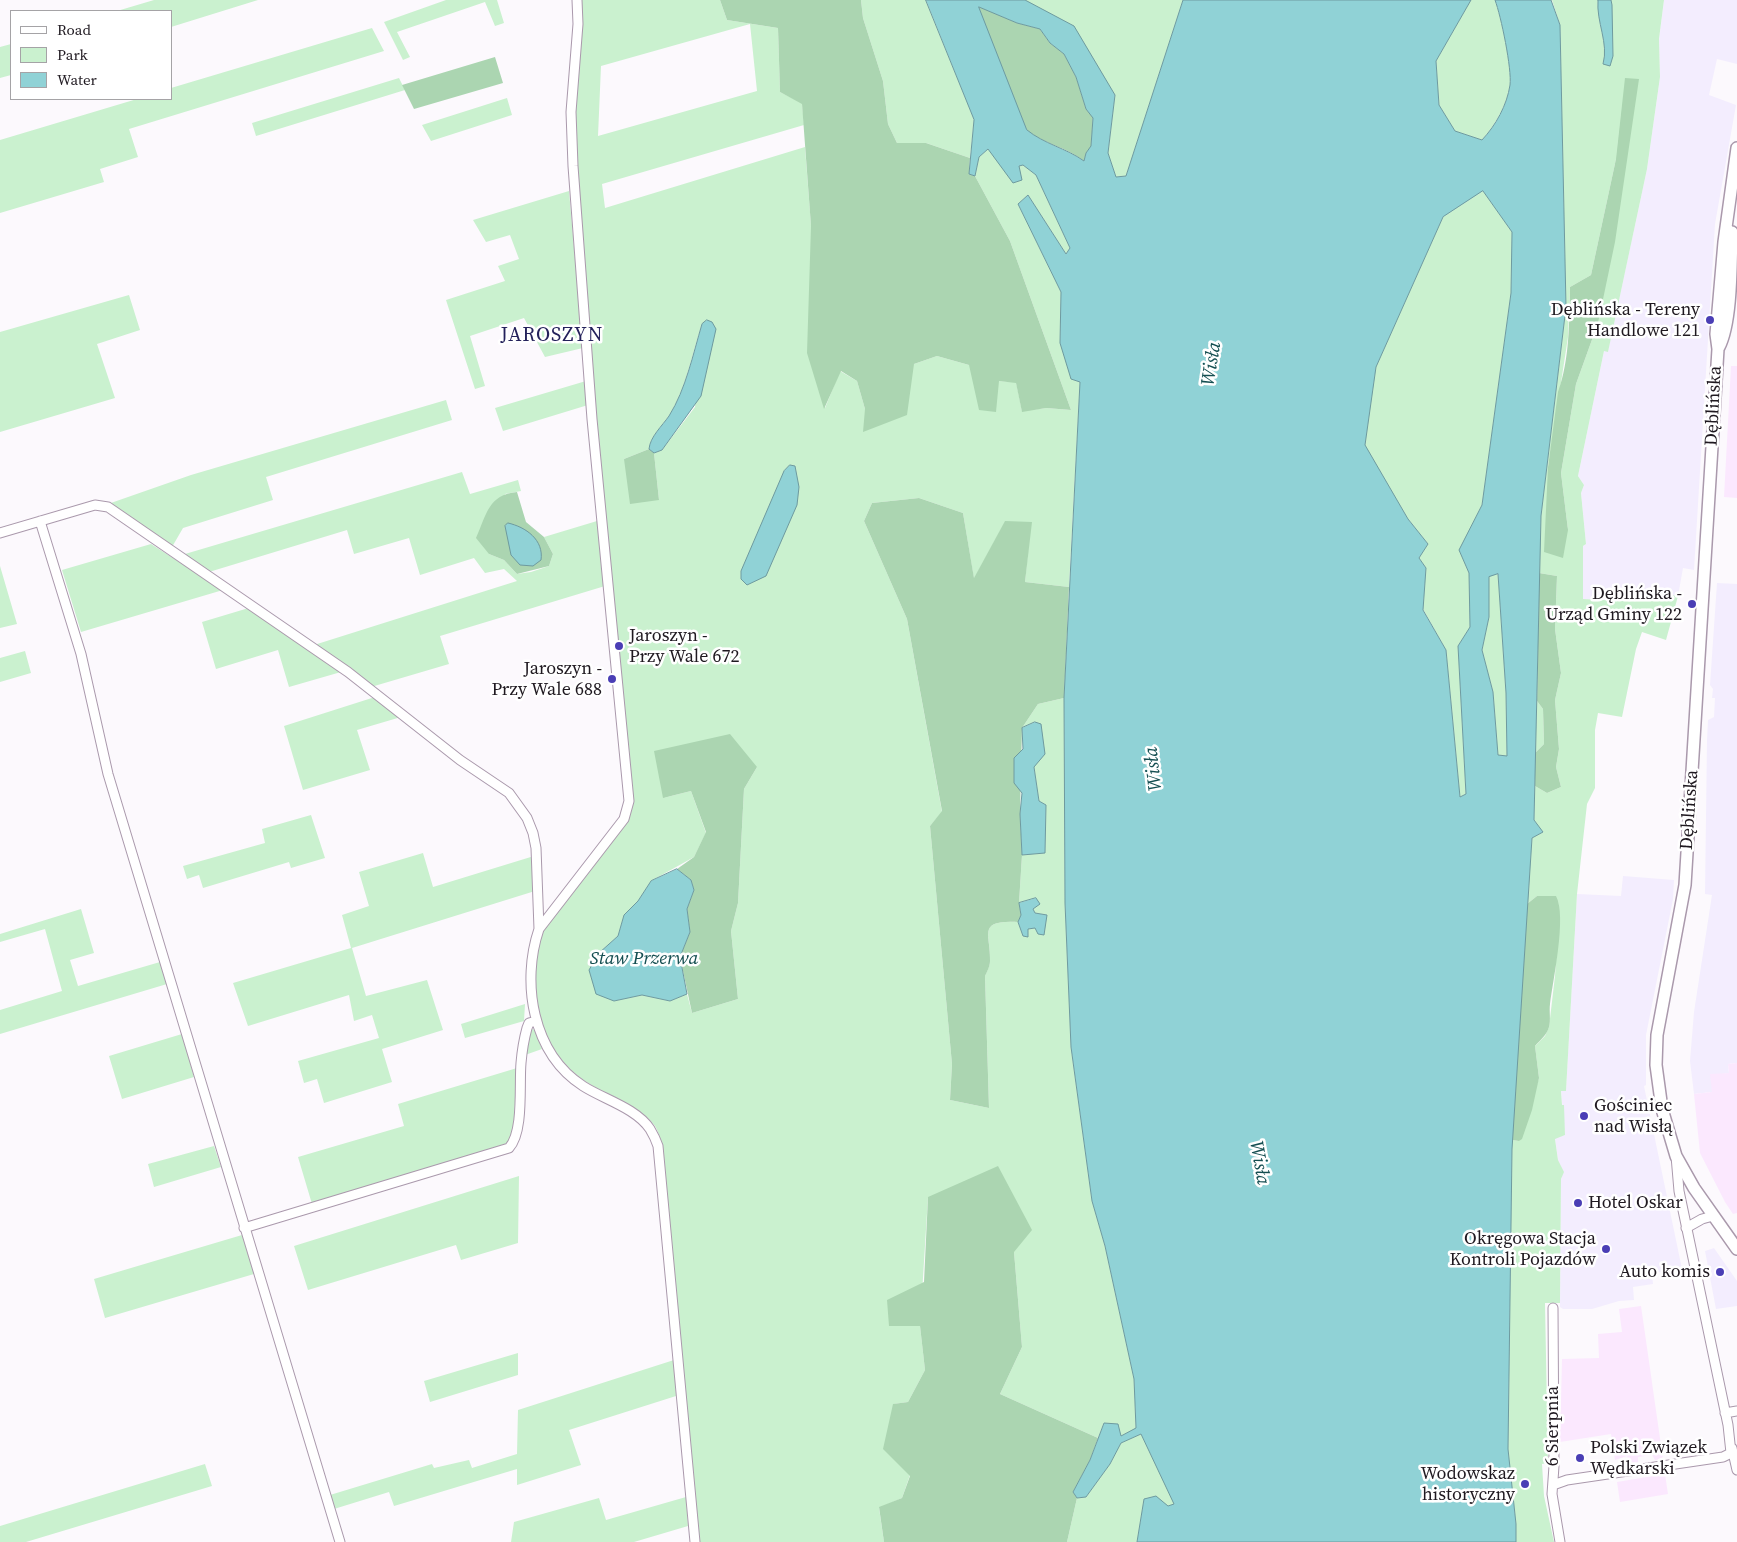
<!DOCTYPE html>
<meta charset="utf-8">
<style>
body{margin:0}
#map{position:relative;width:1737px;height:1542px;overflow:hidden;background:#fcf9fd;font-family:"Source Serif 4",serif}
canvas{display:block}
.legend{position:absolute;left:10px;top:10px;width:162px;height:90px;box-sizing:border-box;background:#fff;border:1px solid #a5a3a6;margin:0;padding:6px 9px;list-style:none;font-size:15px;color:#1f1920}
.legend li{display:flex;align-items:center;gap:10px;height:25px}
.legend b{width:25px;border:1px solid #a5a3a6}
</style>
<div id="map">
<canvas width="1737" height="1542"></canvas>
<ul class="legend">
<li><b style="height:6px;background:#fff"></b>Road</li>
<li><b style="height:14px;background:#caf1cf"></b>Park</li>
<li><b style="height:14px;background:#90d2d6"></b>Water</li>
</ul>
</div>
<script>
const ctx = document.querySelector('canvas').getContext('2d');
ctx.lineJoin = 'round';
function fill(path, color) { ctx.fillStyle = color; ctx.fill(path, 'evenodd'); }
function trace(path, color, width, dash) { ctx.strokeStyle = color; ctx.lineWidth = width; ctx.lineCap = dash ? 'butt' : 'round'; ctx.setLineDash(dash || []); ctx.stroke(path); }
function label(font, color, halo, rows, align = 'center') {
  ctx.font = font + ' "Source Serif 4",serif'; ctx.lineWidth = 5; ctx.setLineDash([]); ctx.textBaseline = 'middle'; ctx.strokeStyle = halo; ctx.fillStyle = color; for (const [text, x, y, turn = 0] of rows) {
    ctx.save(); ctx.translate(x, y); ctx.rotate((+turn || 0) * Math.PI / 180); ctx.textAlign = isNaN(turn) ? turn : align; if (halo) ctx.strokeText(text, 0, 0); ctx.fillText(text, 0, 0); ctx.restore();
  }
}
const commercial = new Path2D(`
 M1664,0H1737V64L1717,59L1709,95L1736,105L1715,224L1694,570L1683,568L1678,596L1652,592L1623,601L1582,599L1583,546L1586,544L1581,493L1584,485L1578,476L1604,351H1608L1647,169L1660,77L1659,40Z
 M1717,583L1737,584V1063L1728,1064L1729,1073L1713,1075L1712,1092L1694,1094L1690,1061L1694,1012L1712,895L1705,894L1707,740L1708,720L1714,717L1715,698H1712L1713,689L1710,685Z
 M1623,876L1674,880L1673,899L1646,1035V1085L1644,1086L1682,1269L1652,1273L1653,1284L1633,1287L1634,1300L1619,1301L1592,1309H1563L1560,1307L1561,1179L1563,1172L1558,1160L1555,1138L1565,1135L1561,1091L1566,1090L1577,894L1621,896Z
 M1714,1248L1737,1281V1306L1716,1309L1705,1251Z`);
const built = new Path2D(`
 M1731,366H1737V498L1724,497Z
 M1737,1063V1213L1733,1214L1725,1202L1700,1153L1694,1094L1712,1092L1710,1074L1729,1073L1728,1064Z
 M1641,1306L1663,1459L1655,1460L1652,1455L1638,1457V1462L1630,1463L1627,1456L1615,1460L1611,1434L1560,1442L1562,1359L1599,1358L1598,1334L1622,1332L1619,1309Z
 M1665,1474L1668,1494L1620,1502L1617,1482Z`);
const green = new Path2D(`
 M154,0H258L171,27V11H117Z
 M446,0H497L504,23L495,26L485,2L397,32L410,57L403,60L384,22Z
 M580,0H720L727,20L778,28L780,92L802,103L804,125L602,184L605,208L805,147L825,408L840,371L857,381L865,409L914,364L937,356L969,365L998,381L1016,382L1022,411L1046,408L1071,410L1010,241L975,176L979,157L988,149L1019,166L1023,165L1036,175L1070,248L1066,254L1028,195L1018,204L1061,292L1060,343L1080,382L1069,587L1025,582L1031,522H1005L974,579L963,513L919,498L872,503L864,521L907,619L942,812L930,826L952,1064L950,1100L989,1108L985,976C987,971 990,966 990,961C991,934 976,920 1018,922L1023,936L1028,929L1035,928L1047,915L1035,913L1033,909L1036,898L1019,903L1022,855L1045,852L1046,805L1039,801L1034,767L1035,722L1022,728L1038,704L1064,698L1065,903L1071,1048L1092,1201L1105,1246L1134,1379L1136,1429L1121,1436L1104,1423L1098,1438L1000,1394L1022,1347L1014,1252L928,1197L920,1326L925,1370L908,1402L894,1404L910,1475L902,1498L879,1508L884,1542H699L662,1144C660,1138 658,1131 655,1126C639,1104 599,1093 578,1076C536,1043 527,981 542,933L626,820L631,809L633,796L597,435L576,166V95ZM750,24L757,91L598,136L601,66ZM702,324L695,407L662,450L654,453L659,500L624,459L649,449C650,437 662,426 669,416C686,389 692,354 702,324ZM757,767L744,789L738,903L731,931L738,999L692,1013L687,994L670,1001L642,995L614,1001L599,953L618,936L624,915L638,901L651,881L694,857L706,833L691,791L663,798Z
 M861,0H926L974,120L970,158L926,143H897L888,124L883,81L863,18Z
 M1025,0H1183L1126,176L1116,177L1108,153L1115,95Z
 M1471,0H1495C1501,16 1512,69 1510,85C1507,105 1495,125 1482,140L1455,131L1439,105L1436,61Z
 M1552,0H1598C1596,22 1609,43 1603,64L1613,56L1611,0H1664L1659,39L1660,77L1647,169L1608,352L1604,351L1578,476L1584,485L1581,493L1586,544L1583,546V599L1623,601L1652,592L1678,596L1666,640L1642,632L1636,649L1622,717L1598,713L1595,730V788L1587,804L1577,894L1566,1091H1561L1562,1105H1564L1565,1135L1555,1139L1558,1160L1564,1172L1561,1179L1560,1303H1545L1548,1463L1542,1464L1544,1496L1554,1542H1516V1524L1508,1449L1512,1140L1519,1141L1539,1078L1535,1046L1545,1036L1549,1027L1555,976L1559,920L1558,901L1537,896L1527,904L1532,838L1542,832L1534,820L1535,786L1547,793L1561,787L1556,767L1559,749L1555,700L1561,673L1555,629L1557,576L1539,573L1541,516L1566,307L1560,25ZM1625,78L1598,323L1576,384L1561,473L1568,530L1548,467L1568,337L1570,287L1591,275L1616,159Z
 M372,28L384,51L129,129L138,157L100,169L104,182L0,213V140L137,99H171V88Z
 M11,44V75L0,78V47Z
 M399,78L405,90L256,136L252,123Z
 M507,98L512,115L431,141L422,125Z
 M569,191L583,348L545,357L524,318L470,336L485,386L475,389L446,300L505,281L498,266L519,259L510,235L486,242L473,220Z
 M1483,191L1512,232L1511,293L1482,505L1460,550L1469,573L1470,627L1458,646L1466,794L1460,797L1446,650L1423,609L1426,568L1419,558L1428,544L1408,519L1364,445L1376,366L1443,217Z
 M129,295L140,330L97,344L115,398L0,432V332Z
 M586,381L588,405L503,431L495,408Z
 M446,400L452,420L266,477L273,500L183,528L172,547L108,504L191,475Z
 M462,472L470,494L518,480L521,491L505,494L489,554L504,560L517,574L531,572L549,566L553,554L544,537L597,521L605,586L440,636L449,664L371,687L314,645L517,581L504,569L485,573L474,558L420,575L409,538L354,554L347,530L209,572L185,554Z
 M151,544L223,590L81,632L62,570Z
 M0,566L17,624L0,628Z
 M1498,574L1506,693L1507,756H1498L1493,692L1482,650L1489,617V576Z
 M252,607L341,672L289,687L278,650L216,669L202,622Z
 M25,651L31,673L0,682V658Z
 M375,697L401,717L357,730L370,770L303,790L284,726Z
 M1537,701L1543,709L1544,744L1535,753Z
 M311,815L325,858L291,868L289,862L203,888L199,875L187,879L183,866L265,843L262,829Z
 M423,853L433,887L534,856L535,891L352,948L366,996L427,980L443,1030L382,1049L392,1082L324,1103L317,1079L304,1083L298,1061L379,1038L372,1015L354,1021L349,995L248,1026L233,983L351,948L342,915L369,906L359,872Z
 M81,909L94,953L70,960L78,986L160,962L167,984L0,1034V1010L62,991L45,929L0,942V934Z
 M525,1004L524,1021L465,1038L461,1024Z
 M532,1029L535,1030L542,1049L525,1055L529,1032Z
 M182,1034L194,1077L122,1099L109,1056Z
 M517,1068L513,1136L503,1148L312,1204L298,1157L404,1126L398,1104Z
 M214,1146L221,1167L154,1187L148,1164Z
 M519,1176L518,1243L461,1260L456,1245L308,1290L294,1246Z
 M242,1235L254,1274L105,1318L94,1279Z
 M518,1353V1375L430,1402L424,1381Z
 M674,1360L676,1396L569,1430L581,1465L517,1485V1469L394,1506L389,1492L334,1509L330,1495L432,1464L434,1468L469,1460L472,1468L517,1454L518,1410Z
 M1141,1434L1175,1504L1168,1506L1144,1499L1137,1542H1067L1077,1498L1086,1497L1110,1464L1121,1443Z
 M205,1464L212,1486L26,1542H0V1526Z
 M686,1497L688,1526L634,1542H511L514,1522L599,1498L606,1520Z`);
const forest = new Path2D(`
 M720,0H861L863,18L883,81L888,124L897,143H926L970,158L969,174L975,176L1010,241L1071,410L1046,408L1022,412L1016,383L999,381L996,412L979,410L969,365L937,356L914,364L907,415L863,432L865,409L857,381L841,371L824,409L807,353L811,226L802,104L780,92L778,28L727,20Z
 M978,6L1017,23L1040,29L1050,43L1064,54L1076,77L1086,109L1093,117L1091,147L1086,153L1084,161C1066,147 1045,144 1027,131Z
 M495,57L503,83L414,109L402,85Z
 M1625,78L1639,79L1615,242L1598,323L1576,384L1561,473L1568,530L1563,558L1544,552L1548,467L1558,392C1570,359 1569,322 1570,287L1591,275L1616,159Z
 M649,449L654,453L659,500L630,504L624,459Z
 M517,492L526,522L544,537L553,554L549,566L517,574L504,560L489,554L476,538C487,514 488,495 517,492Z
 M919,498L963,513L974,578L1005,521L1032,522L1025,582L1069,587L1064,698L1038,704L1022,728L1020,814L1022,855L1019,903L1021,915L1018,922C976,920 991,934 990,961C990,966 987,972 985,976L989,1108L950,1100L952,1064L930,826L942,811L907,619L864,521L872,503Z
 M1539,573L1557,576L1555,629L1561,673L1555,700L1559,749L1556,767L1561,787L1547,793L1535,786V753L1544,744L1543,709L1537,701Z
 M730,734L757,767L744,789L738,903L731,931L738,999L692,1013L680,957L690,932L687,909L694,890L691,880L677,869L694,857L706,832L691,791L663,798L654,751Z
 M1537,896H1556C1567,916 1553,980 1550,1004C1549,1011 1551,1020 1549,1027C1547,1035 1540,1040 1535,1046L1539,1078L1532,1110L1522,1139L1519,1141L1512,1140L1527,904Z
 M998,1166L1032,1230L1014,1252L1022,1347L1000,1394L1098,1438L1090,1460L1073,1492L1077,1498L1067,1542H884L879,1507L902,1498L910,1476L883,1449L893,1404L908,1402L925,1370L920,1326H889L887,1300L924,1282L928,1197Z`);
const water = new Path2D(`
 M926,0H1025L1074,26L1115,95L1108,153L1116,177L1126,176L1183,0H1471L1436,61L1439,105L1455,131L1482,140C1496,125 1507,105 1510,85C1512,69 1501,16 1495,0H1551L1560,25L1566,307L1541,516L1534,820L1543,832L1532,838L1512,1149L1508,1449L1516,1524V1542H1137L1144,1499L1156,1496L1168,1506L1174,1504L1141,1434L1121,1443L1110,1464L1086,1497L1077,1498L1073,1492L1090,1460L1104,1423L1118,1424L1121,1436L1136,1428L1134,1379L1105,1246L1092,1201L1071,1047L1065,903L1064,698L1080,382L1071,379L1060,343L1061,292L1018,204L1028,195L1066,254L1070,248L1036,175L1023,165L1019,166L1022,180L1013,183L988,149L979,157L975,176L969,174L974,120ZM979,7L1017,23L1040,29L1050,43L1064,54L1076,77L1086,109L1093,118L1091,146L1086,153L1084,161C1066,148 1044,144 1027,130ZM1483,191L1512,232L1511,293L1482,505L1459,550L1469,573L1470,627L1458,646L1466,794L1460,797L1446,650L1423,610L1426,568L1419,558L1428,544L1408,519L1365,445L1376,367L1443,217ZM1498,574L1506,693L1507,756L1498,755L1493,692L1482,650L1489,617V577Z
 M1598,0H1611L1612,5L1613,56L1610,66L1603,64C1609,43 1596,22 1598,0Z
 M707,320L712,322L716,329L701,396L662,450L654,453L649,449C650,437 662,426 669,416C686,389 693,354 702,324Z
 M790,465L795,466L799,487L797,505L766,576L747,585L741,579V571L784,471Z
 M508,523C526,527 544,540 541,560L533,566L520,565L511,555L505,526Z
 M1035,722L1041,724L1045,754L1034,767L1039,801L1046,805L1045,853L1022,855L1020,814L1022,793L1014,783V758L1023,749L1022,728Z
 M677,869L691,880L694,890L687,909L690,932L680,957L687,994L670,1001L642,995L614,1001L596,994L589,970L599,953L618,936L624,915L638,901L651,881Z
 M1036,898L1040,904L1033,909L1035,913L1047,915L1044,935L1038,934L1035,928L1028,929V937L1023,936L1018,922L1021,915L1019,903Z`);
const minor = new Path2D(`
 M577,0L578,24L571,112L573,166L592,419L629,801L624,819L539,929C521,982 532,1053 583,1086C603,1099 636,1108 650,1129C653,1134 656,1140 658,1146L695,1542
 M40,521L81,654L108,774L340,1542
 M0,533L95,505L108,507L348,672L460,760L509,793L527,818L533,833L536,848L539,929
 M244,1228L509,1148C524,1132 519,1085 521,1063C522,1051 524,1039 527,1028L529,1023L536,1021
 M1686,1228L1702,1219L1713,1216
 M1553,1308L1554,1466L1552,1494L1560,1542
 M1725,1413L1737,1411
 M1732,1448L1737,1470
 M1553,1485L1567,1480L1723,1457L1731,1453L1728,1425L1679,1191L1676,1156`);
const major = new Path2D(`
 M1737,148L1724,242L1716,334L1718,349L1685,885L1657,1035L1656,1065L1662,1109L1676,1156L1694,1188L1737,1249
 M1719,347C1732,322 1731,262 1732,232`);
const markers = [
 [1710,320,5,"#4a3eb5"],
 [1692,604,5,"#4a3eb5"],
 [619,646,5,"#4a3eb5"],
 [612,679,5,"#4a3eb5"],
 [1584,1116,5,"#4a3eb5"],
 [1578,1203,5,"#4a3eb5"],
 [1606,1249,5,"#4a3eb5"],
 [1720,1272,5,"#4a3eb5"],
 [1580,1458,5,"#4a3eb5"],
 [1525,1484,5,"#4a3eb5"]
];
const poiNames = [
 ["Dęblińska - Tereny",1700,310],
 ["Handlowe 121",1700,331],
 ["Dęblińska -",1682,594],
 ["Urząd Gminy 122",1682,615],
 ["Jaroszyn -",629,636,"left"],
 ["Przy Wale 672",629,657,"left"],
 ["Jaroszyn -",602,669],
 ["Przy Wale 688",602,690],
 ["Gościniec",1594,1106,"left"],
 ["nad Wisłą",1594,1127,"left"],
 ["Hotel Oskar",1588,1203,"left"],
 ["Okręgowa Stacja",1596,1239],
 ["Kontroli Pojazdów",1596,1260],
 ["Auto komis",1710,1272],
 ["Polski Związek",1590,1448,"left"],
 ["Wędkarski",1590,1469,"left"],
 ["Wodowskaz",1515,1474],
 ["historyczny",1515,1495]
];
const streetNames = [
 ["Dęblińska",1714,406,-87],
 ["Dęblińska",1690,810,-86],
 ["6 Sierpnia",1553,1426,-90]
];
const waterNames = [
 ["Wisła",1212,364,-81],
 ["Wisła",1154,769,-96],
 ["Staw Przerwa",644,959],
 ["Wisła",1259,1163,80]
];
const quarterNames = [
 ["JAROSZYN",552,336]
];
fill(commercial, '#f3edfe');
fill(built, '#fbe8fe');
fill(green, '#caf1cf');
fill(forest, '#abd5b1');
fill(water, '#90d2d6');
trace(water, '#6e9a9f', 1);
trace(minor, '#aa99ac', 11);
trace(major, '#aa99ac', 14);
trace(minor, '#fff', 9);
trace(major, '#fff', 11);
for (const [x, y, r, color] of markers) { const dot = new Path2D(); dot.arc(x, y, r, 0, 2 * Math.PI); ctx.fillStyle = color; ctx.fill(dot); trace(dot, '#fff', 2); }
label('18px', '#1f1920', '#fff', poiNames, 'right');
label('18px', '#1f1920', '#fff', streetNames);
label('italic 19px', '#144e51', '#fff', waterNames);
ctx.letterSpacing = '1px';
label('20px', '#24215b', '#fff', quarterNames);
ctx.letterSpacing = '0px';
</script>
